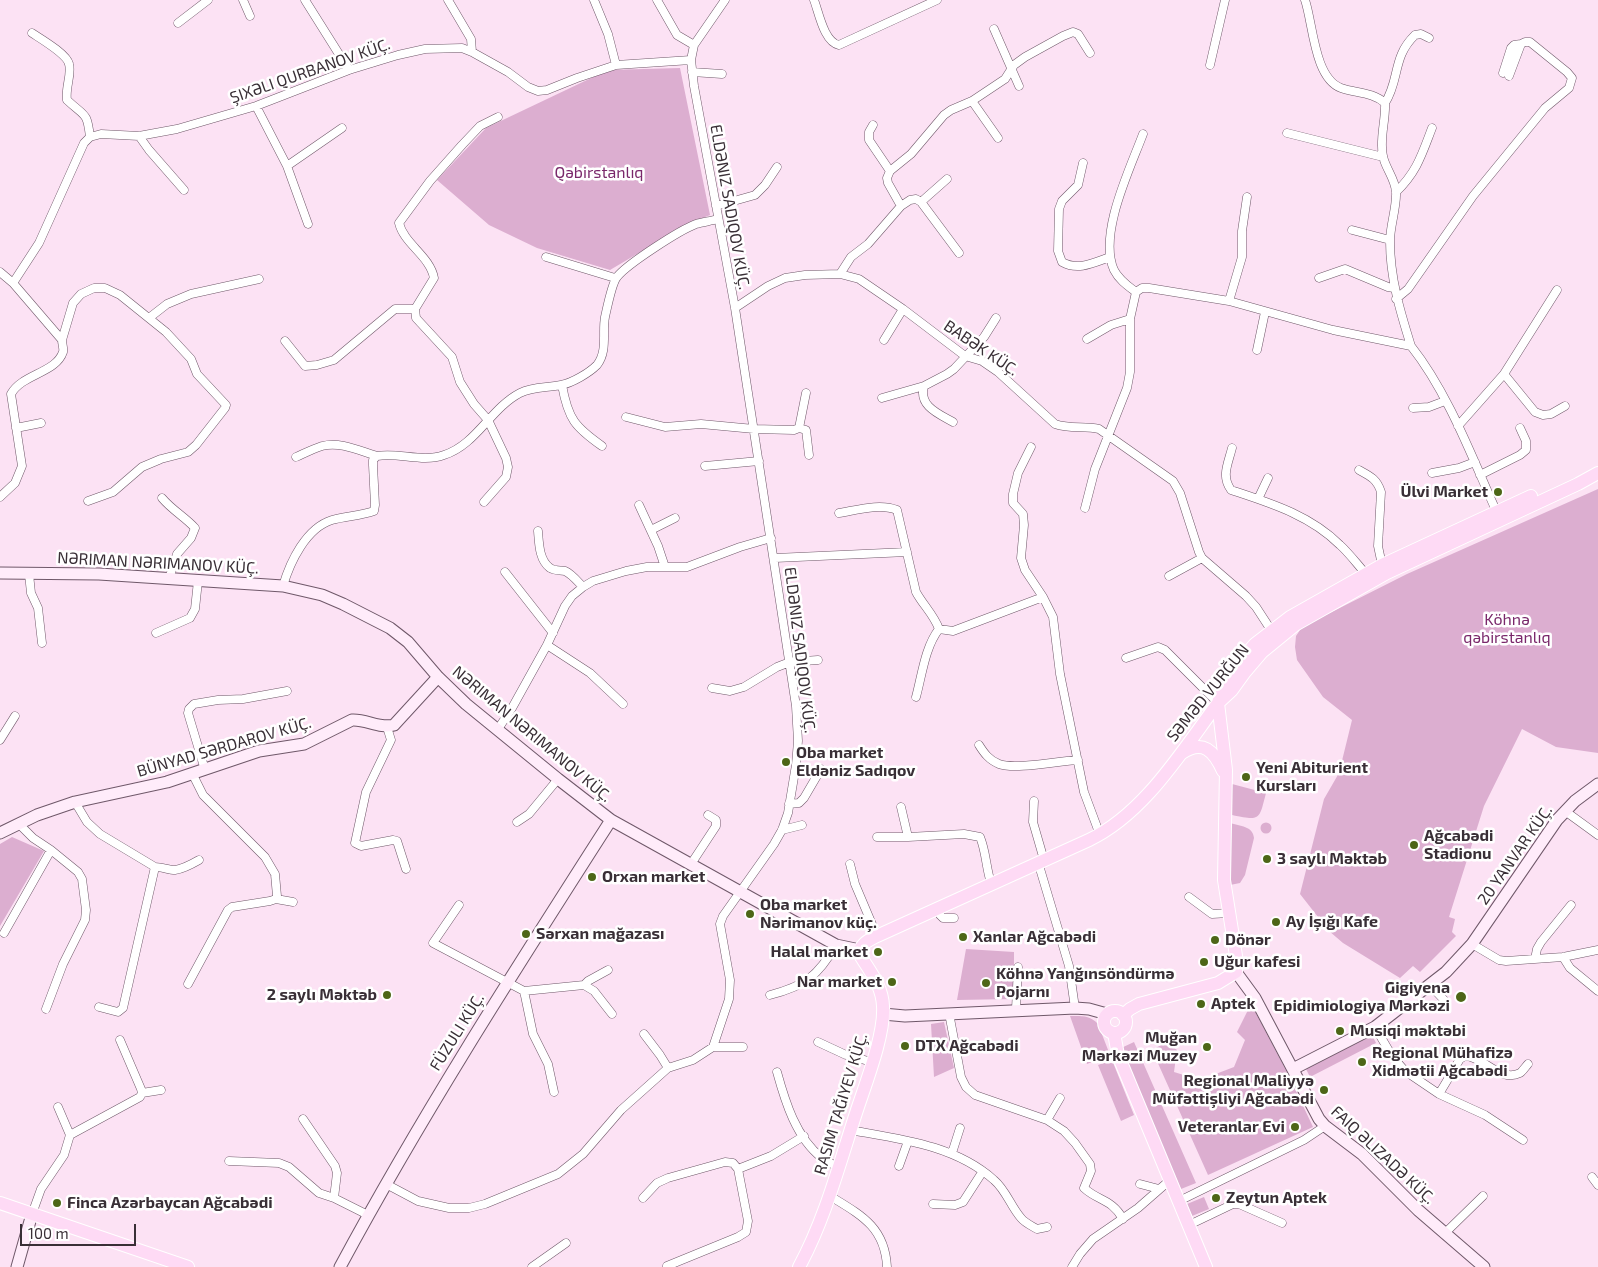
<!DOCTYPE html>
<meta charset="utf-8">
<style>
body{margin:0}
#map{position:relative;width:1598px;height:1267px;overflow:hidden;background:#fce2f4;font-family:"Exo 2",sans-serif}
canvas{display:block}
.scale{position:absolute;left:20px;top:1224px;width:116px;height:22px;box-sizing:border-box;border:2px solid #392f36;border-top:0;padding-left:6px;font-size:15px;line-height:18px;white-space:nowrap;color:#392f36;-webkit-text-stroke:4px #fff;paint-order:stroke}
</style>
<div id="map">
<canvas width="1598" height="1267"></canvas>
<div class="scale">100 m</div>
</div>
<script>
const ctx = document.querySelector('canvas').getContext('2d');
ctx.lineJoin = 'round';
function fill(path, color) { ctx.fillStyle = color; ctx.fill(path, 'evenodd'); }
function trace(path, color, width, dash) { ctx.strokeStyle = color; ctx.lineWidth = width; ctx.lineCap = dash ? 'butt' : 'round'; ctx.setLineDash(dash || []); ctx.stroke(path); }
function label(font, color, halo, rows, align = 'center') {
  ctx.font = font + ' "Exo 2",sans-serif'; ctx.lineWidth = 5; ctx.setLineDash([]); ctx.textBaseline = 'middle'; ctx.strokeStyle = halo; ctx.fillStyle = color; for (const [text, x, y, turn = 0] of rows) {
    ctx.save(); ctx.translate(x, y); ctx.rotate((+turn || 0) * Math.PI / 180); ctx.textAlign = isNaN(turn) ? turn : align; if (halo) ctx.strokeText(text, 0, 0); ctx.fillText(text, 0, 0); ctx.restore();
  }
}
const green = new Path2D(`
 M680,68L710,215L686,225L610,270L537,248L489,225L437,180L486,128L608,70Z
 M1598,489V753L1556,747L1522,729L1484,806L1449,917L1455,919L1452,932L1456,936L1420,972L1413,966L1400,978L1343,943L1329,931L1300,894L1324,799L1339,773L1352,720L1323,697L1297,660L1295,647L1296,636L1302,627L1407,574Z
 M1232,784L1266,793C1259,820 1261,821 1232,815Z
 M1260.5 828a5.5 5.5 0 1 1 11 0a5.5 5.5 0 1 1-11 0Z
 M1230,823C1240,826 1253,826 1254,838L1245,875L1240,883L1230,885Z
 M12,837L44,851L0,926V844Z
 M966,949L1014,952V999L957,1000Z
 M1251,1004L1290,1078L1313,1127L1208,1175L1152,1050L1167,1042L1177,1050L1174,1072L1200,1080L1234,1067L1245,1040L1237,1032Z
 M1070,1016C1081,1016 1090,1015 1098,1024L1110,1055L1087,1064Z
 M944,1022L954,1068L934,1077L931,1024Z
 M1372,1035L1376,1043L1310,1077L1306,1069Z
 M1134,1042L1196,1183L1181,1189L1119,1049Z
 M1112,1060L1134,1115L1121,1121L1098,1065Z
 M1204,1197L1209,1209L1192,1216L1187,1204Z`);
const street = new Path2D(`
 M243,0L250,16
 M305,0L349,70
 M448,0L471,39L472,52
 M594,0L608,34L616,65
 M657,0L677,35L694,45
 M814,0C819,13 824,42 839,45L937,0
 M1305,0C1313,23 1314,78 1341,88C1355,93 1373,92 1385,103C1386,120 1379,140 1383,156C1385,168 1395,178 1396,192C1397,206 1390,226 1390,241C1390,278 1400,311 1411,346
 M178,23L208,0
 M994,29L1019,86
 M32,33C41,39 67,54 69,64C72,74 65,88 67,100C85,117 87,111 90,137
 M1210,65L1225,0
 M692,72L722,74
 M1503,73L1511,48L1514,45L1521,44
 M972,101L998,138
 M1385,103C1400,80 1392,57 1415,35L1421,34L1429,38
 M256,106L287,166L308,224
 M873,125L869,132V140L890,171
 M1287,133L1383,157
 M139,136L149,150L184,190
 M1083,163L1078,185L1062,201L1059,209L1058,251L1062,262C1078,271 1093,263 1110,257
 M287,166L342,128
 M1396,192C1417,172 1422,154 1432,128
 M921,202L947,179
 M716,206L755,195L765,185L777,167
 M901,206L888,183L887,178L890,171L911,154L944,115L951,110L972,101L1005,79L1014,65L1025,57L1063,36L1073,32L1078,34L1090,53
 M1352,230L1390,240
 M546,257L615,278
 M0,272L13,283
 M840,274L851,257L868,244L901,206L910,200L916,199L921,202L959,253
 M1319,278L1345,269L1388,287L1394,288
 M1136,292L1142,288H1149L1229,301L1333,330L1411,346C1449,394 1473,460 1498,515
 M1136,292C1128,286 1119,280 1114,270C1098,234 1130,169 1143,134
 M1396,299L1408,289L1473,196L1545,108L1569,88L1572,78L1567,72L1530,42H1525L1521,44L1509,76
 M1229,301L1242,257V231L1247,197
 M735,308L768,286L785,278L805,275L840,274L859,279L903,309L965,356L982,361L998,372L1055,424C1069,429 1084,426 1099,429L1173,481L1180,493L1199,552L1202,558L1246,596L1256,607L1271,630
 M149,318L167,304L191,294L259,279
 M1087,339L1111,325L1130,319
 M62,340L73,303L81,294L94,288H105L120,295L166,332L191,359L197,374L226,405L225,408L196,445L188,452L161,459L142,467L113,492L88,501
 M884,340L903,309
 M285,341L305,366L317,365L334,360L395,309H415
 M1257,350L1265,312
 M1504,374L1535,412L1543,415L1551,414L1565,406
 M562,385C568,419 575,427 602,446
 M882,398L924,386
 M1413,408L1429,407L1445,401
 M626,417L665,427L701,424L754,429L794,430L799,428L806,393
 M953,422C939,414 918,406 924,386L947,374L954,369L984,337L996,318
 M1458,426L1504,374L1557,290
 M16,428L41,423
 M799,428L806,430L809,455
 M1031,447L1018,473L1013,494V503L1023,514L1024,525L1021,558L1025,570L1043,597L1053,617L1060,674L1084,792L1100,835
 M1232,448C1228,464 1221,476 1231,490C1270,503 1310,515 1340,545C1349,553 1357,564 1366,574
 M296,457C305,453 313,449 322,446C340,441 360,451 377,456
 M705,466L759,461
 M1359,470C1370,476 1377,479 1381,492L1378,546L1382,565
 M1432,473L1459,468L1475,462
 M1480,475L1520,455L1526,450V441L1520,428
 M0,497L15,483L22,466L11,394C22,374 56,373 63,352C64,349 62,344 62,340L13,283L39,243L84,143L90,137L101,134L139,136L177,129L256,106L349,70L398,55L425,49L462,48L472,52L508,72L528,87L538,91L547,90L577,78L616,65L691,60
 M162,498C172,510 185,517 195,528L191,538L177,554L169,579
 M1258,499L1268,478
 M484,502L506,477L508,467L506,458L488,420L474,404L460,382L452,357L416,318L415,309L434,278C430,256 404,244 399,223L430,181L462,145L480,126L498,117
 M639,505L658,546L665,567
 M1085,508L1095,469L1127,388L1130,372V319L1136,292
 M839,513C857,510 880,503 897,510L916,592C923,605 934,615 939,629L953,631L1043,597
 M651,530L675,518
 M538,531C539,543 539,560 550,568C555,571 560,570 565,571C572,574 578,582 583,587
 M775,558L907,552
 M505,572L553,633
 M29,574L31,593L38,608L42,643
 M1169,576L1202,558
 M283,586C290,562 306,528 332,520C346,516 360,516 374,511L375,505L373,465V460L377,456C399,452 422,463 444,455C476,445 491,408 520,393C533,386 547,388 561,385C572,383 589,373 597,365C608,351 602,332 605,317C607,308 612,283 617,277C627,264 680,230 696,224C703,222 711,221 718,219
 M156,633L190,618L195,609L198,581
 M547,645L590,673L623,704
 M1126,658L1158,647L1165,650L1218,703
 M712,688L730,691L744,687L777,667L790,662L818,660
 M916,697C922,675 925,647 939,629
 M387,727L391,740L366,792L355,843L361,846L393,840L397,841L406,869
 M498,729L512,708L547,645L565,606L572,596L583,587L593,581L626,571L647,567H687L740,547L771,538
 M0,740L15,716
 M979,745C984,753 989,760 999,764C1015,770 1058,761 1078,760
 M205,770L188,713L189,709L194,704L218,700L243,699L287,691
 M1034,801L1033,822L1044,860
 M75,802L87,822L100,834L155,867C162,867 169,870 175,870C183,869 192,864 199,860
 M789,804L799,803L804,798L821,769
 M901,807L908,837
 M1565,811L1598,835
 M517,822L529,814L558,779
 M19,824L33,838L51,850L78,872L82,879L86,910L85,920L63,964L46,1009
 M782,830L802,825
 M877,837H908L964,834L980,837C986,851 986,868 991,883
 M1038,862L1069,966L1075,1008
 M691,864L716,826V820L708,815
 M850,864L855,884L877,936
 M1189,897L1212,914L1229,913
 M276,899L293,902
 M459,905L433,943L524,991L584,985L588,981L608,970
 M938,909L940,915L943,918H954
 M4,933L51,850
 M1472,944L1499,960L1506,961L1563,957L1598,950
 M1563,957L1570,968L1598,991
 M1535,959L1537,949L1541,942L1571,905
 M188,984L228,910L232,907L270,901L276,899L277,896L275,874L265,857L203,795L193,775
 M584,985L594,991L612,1014
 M1430,985L1446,1002
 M524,991L533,1034L548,1064L554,1092
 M770,995C805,986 818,976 836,945
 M99,1007L118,1012L123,1008L155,867
 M1016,1009L1018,967
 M949,1013L961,1077L966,1087L975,1095L1047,1120L1064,1131L1075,1143L1090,1164L1091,1171L1084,1188C1098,1201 1112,1199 1123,1219
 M1375,1027L1392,1056L1405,1071L1439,1094L1485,1115L1523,1140
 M644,1034L660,1055L668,1068
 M818,1042L846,1055L872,1062
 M713,1047H743
 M777,1072C785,1101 796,1138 822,1158C827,1161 833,1164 838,1168
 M142,1093L161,1090
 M1439,1094L1460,1059L1465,1056C1483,1056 1500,1083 1520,1073C1523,1071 1526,1066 1528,1064
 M58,1107L70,1135
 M303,1119L335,1166L337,1173L334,1198
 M1047,1120L1060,1098
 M850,1130C900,1139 955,1145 994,1180C1006,1190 1011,1207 1021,1218C1025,1223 1032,1226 1037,1229L1047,1227
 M952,1153L960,1128
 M229,1161L279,1163L289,1167L319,1193L334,1198L368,1215
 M899,1166L908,1141
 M738,1169L771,1156L804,1136
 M1592,1177L1598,1185
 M386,1184L418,1201L449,1208H469L485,1204L558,1174L583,1154L621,1110L668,1068L693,1060L713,1047L729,999L730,980L720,924L723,916L774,844L782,830L788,813L796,765L798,741L796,706L735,308L694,86L691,60L694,45L725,0
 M1140,1184L1159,1189
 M830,1196C861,1215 885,1227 887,1267
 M643,1198L657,1183L668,1178L725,1162L733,1163L738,1169L748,1221L746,1232L738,1237L667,1266
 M1179,1201L1304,1140L1325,1126
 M933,1204L955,1205L963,1202L983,1171
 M32,1214L41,1189L64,1155L70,1135L140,1097L142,1093L141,1089L120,1040
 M1189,1225L1233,1204H1239L1282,1223
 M1444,1234L1483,1196
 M532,1267L566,1243
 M1072,1267L1080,1254L1093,1239L1138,1208L1170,1180`);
const secondary = new Path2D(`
 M0,573L99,574L283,586L322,595L343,604L390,628L408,642L438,677L466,704L558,779L611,820L836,945L860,950
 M0,833L37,815L75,802L167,782L259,751L304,744L352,720C366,719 380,729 394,725L438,677
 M1236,972L1255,998L1319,1119L1325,1126L1362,1154L1418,1210L1484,1267
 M883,1014L905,1016L1075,1008L1089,1009L1107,1014
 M1293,1069L1375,1027L1446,972L1472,944L1557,820L1575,801L1598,784
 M17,1267L32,1214
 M340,1267C423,1113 517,967 611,820`);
const primary = new Path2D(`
 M1182,753C1203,739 1214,751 1223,771
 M1104 1022a11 11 0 1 1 22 0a11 11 0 1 1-22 0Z
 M1123,1015L1130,1009L1139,1004L1218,983L1236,972L1237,962L1224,880L1226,770L1218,703L1224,683L1231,672L1255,644L1290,617L1382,565L1531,496
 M1114,1033L1118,1055L1206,1267
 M0,1203L188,1267
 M799,1267C825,1219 839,1165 856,1113C865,1085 885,1035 883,1006C882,985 870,972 860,955C859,944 869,940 877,936L1089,840C1144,814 1182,751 1218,703L1232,690L1245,672L1262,652L1295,625L1387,573L1578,484L1598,473`);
const markers = [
 [1498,492,5,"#4d6617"],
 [786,762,5,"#4d6617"],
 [1246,777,5,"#4d6617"],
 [1414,845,5,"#4d6617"],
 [1267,859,5,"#4d6617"],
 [592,877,5,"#4d6617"],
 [750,914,5,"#4d6617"],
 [1276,922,5,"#4d6617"],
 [526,934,5,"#4d6617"],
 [963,937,5,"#4d6617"],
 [1215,940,5,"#4d6617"],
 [878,952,5,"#4d6617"],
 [1204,962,5,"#4d6617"],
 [892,982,5,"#4d6617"],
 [986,983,5,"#4d6617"],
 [387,995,5,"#4d6617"],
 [1461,997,6,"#4d6617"],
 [1201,1004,5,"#4d6617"],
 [1340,1031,5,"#4d6617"],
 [905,1046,5,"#4d6617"],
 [1207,1047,5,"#4d6617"],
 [1362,1062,5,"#4d6617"],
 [1324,1090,5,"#4d6617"],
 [1295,1127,5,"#4d6617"],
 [1216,1198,5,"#4d6617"],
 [57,1203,5,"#4d6617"]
];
const streetNames = [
 ["ŞIXƏLI QURBANOV KÜÇ.",310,71,-19],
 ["ELDƏNIZ SADIQOV KÜÇ.",730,207,80],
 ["BABƏK KÜÇ.",981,348,34],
 ["NƏRIMAN NƏRIMANOV KÜÇ.",158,563,3],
 ["ELDƏNIZ SADIQOV KÜÇ.",800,650,83],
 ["SƏMƏD VURĞUN",1208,693,-51],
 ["NƏRIMAN NƏRIMANOV KÜÇ.",532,734,40],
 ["BÜNYAD SƏRDAROV KÜÇ.",224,747,-16],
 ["20 YANVAR KÜÇ.",1515,855,-55],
 ["FÜZULI KÜÇ.",457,1032,-58],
 ["RASIM TAĞIYEV KÜÇ.",841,1104,-73],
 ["FAIQ ƏLIZADƏ KÜÇ.",1383,1155,43]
];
const parkNames = [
 ["Qəbirstanlıq",599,173],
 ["Köhnə",1507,620],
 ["qəbirstanlıq",1507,638]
];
const poiNames = [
 ["Ülvi Market",1488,492,"right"],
 ["Oba market",796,753],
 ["Eldəniz Sadıqov",796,771],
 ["Yeni Abiturient",1256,768],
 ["Kursları",1256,786],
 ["Ağcabədi",1424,836],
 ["Stadionu",1424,854],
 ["3 saylı Məktəb",1277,859],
 ["Orxan market",602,877],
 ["Oba market",760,905],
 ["Nərimanov küç.",760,923],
 ["Ay İşığı Kafe",1286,922],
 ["Sərxan mağazası",536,934],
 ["Xanlar Ağcabədi",973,937],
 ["Dönər",1225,940],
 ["Halal market",868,952,"right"],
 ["Uğur kafesi",1214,962],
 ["Köhnə Yanğınsöndürmə",996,974],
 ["Pojarnı",996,992],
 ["Nar market",882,982,"right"],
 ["Gigiyena",1450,988,"right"],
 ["Epidimiologiya Mərkəzi",1450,1006,"right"],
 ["2 saylı Məktəb",377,995,"right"],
 ["Aptek",1211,1004],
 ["Musiqi məktəbi",1350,1031],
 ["Muğan",1197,1038,"right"],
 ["Mərkəzi Muzey",1197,1056,"right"],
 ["DTX Ağcabədi",915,1046],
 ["Regional Mühafizə",1372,1053],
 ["Xidmətii Ağcabədi",1372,1071],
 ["Regional Maliyyə",1314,1081,"right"],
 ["Müfəttişliyi Ağcabədi",1314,1099,"right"],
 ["Veteranlar Evi",1285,1127,"right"],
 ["Zeytun Aptek",1226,1198],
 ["Finca Azərbaycan Ağcabədi",67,1203]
];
fill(green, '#dcaed0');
trace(street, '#6f5869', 9);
trace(secondary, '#6f5869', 13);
trace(primary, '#fff', 14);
trace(street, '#fff', 8);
trace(secondary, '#ffecfa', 11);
trace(primary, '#fedaf5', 12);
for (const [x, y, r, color] of markers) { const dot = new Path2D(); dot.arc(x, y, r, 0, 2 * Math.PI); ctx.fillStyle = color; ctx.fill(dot); trace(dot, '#fff', 2); }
label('16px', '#392f36', '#fff', streetNames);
label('16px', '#7a286b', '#fff', parkNames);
label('bold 16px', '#392f36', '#fff', poiNames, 'left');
</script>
